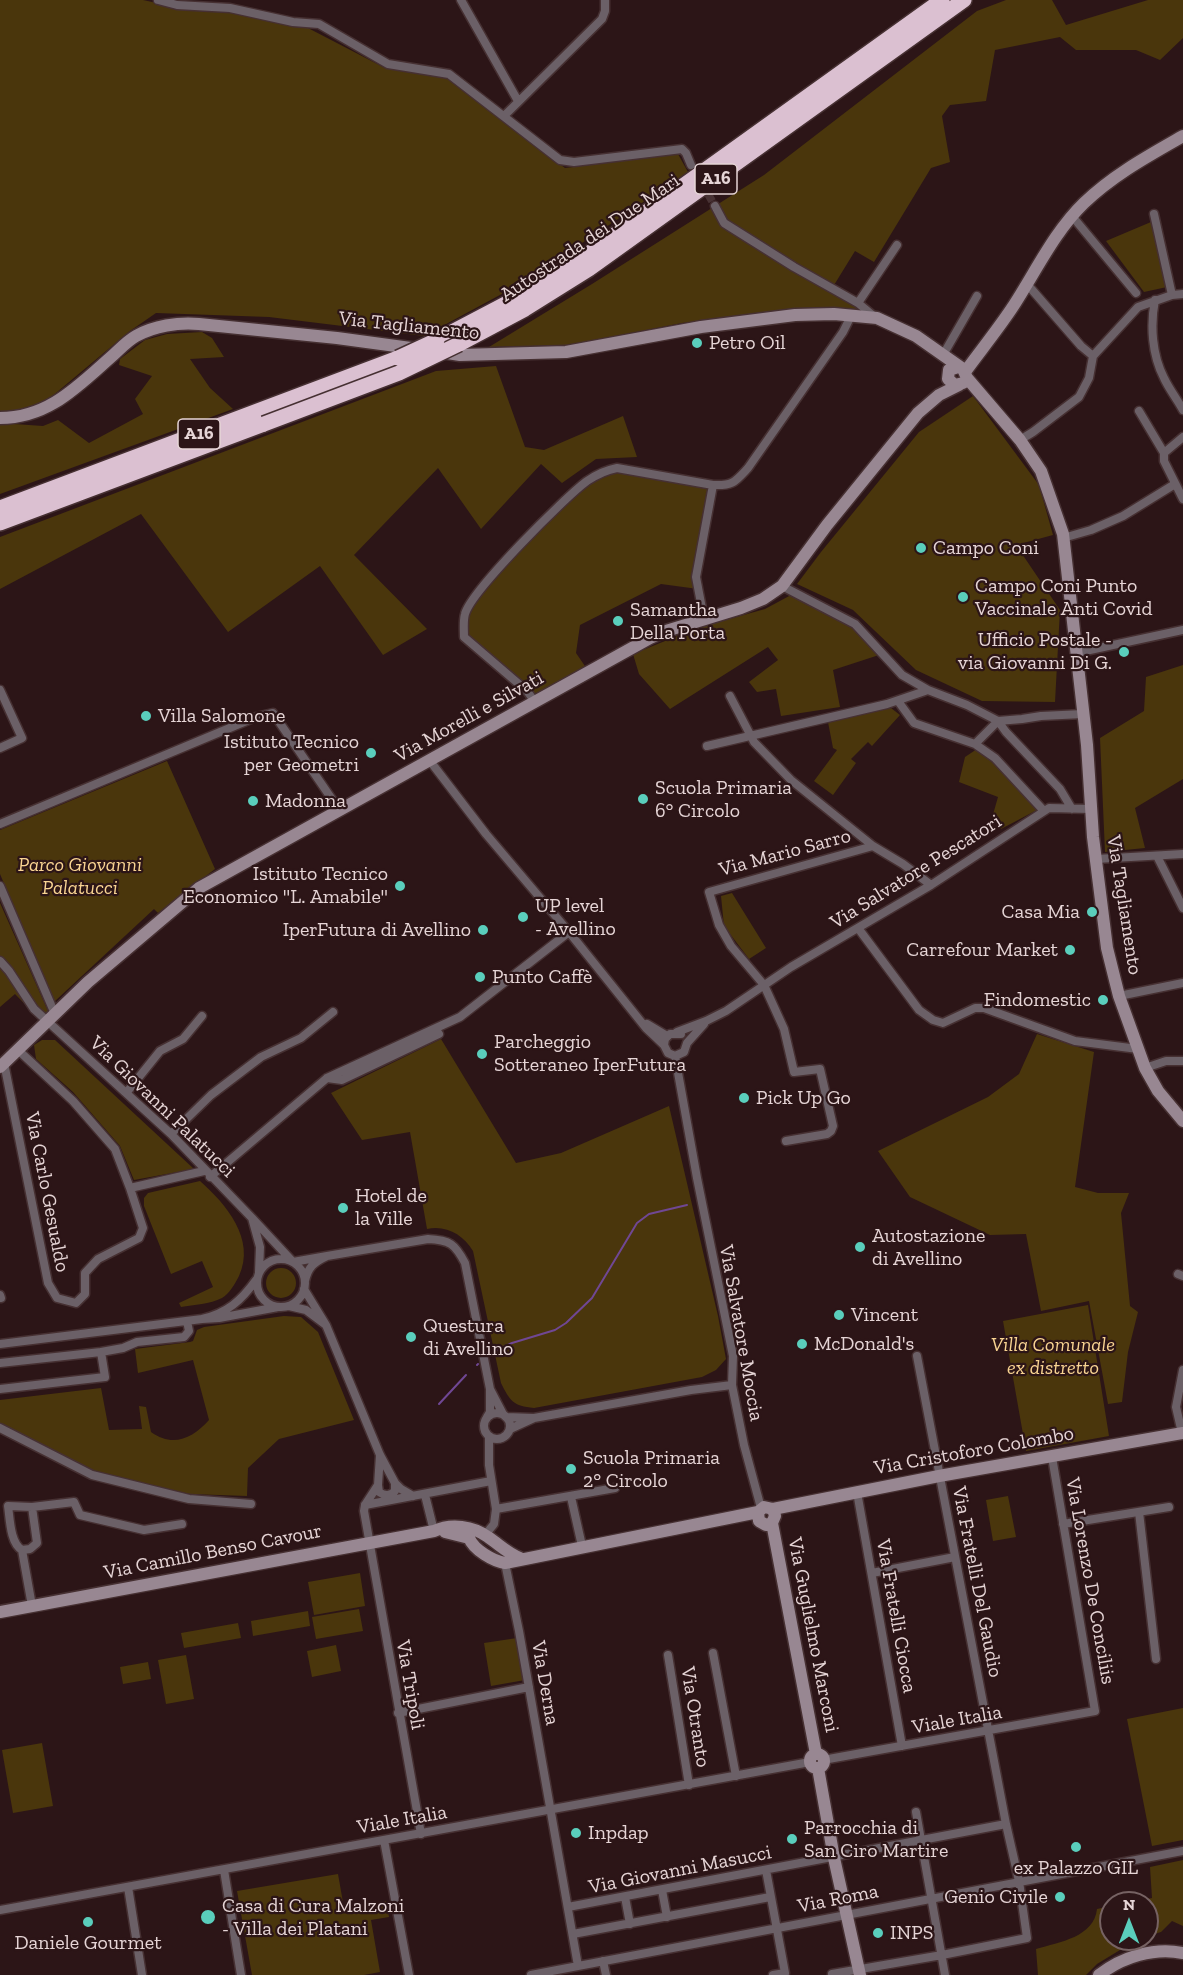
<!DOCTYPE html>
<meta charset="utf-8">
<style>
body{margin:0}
#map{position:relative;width:1183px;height:1975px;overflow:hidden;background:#2c1517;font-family:"Zilla Slab",serif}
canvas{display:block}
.north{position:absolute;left:1099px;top:1891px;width:60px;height:60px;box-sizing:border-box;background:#2c1517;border:2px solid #766263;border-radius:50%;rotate:0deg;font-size:16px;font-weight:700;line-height:24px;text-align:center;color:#e6d5d6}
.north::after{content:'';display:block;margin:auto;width:21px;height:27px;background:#5acebc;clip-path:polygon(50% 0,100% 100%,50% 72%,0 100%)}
</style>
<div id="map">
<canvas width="1183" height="1975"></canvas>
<div class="north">N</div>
</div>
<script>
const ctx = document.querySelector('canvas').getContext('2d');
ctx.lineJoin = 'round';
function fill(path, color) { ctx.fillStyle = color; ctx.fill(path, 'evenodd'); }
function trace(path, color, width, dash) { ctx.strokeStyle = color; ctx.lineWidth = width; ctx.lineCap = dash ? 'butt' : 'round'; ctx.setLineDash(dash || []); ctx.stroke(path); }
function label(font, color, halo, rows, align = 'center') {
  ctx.font = font + ' "Zilla Slab",serif'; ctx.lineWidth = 4.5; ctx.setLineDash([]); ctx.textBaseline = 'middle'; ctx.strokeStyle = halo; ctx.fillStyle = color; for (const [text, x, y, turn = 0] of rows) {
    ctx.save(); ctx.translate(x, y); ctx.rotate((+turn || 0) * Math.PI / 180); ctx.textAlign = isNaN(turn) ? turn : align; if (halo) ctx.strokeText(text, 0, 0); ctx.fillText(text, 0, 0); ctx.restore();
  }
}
const green = new Path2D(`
 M0,0H143L175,7L233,13L308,28L385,68L447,78L565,168L678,154L688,172L524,282L424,336L269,317L156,313L130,331L44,403L19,412L0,411Z
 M1006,0H1052L1066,25L1148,0H1183V38L1160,60L1136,50H1076L1060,37L995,50L986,101L950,105L942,116L950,162L931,168L874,262L855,251L831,290L868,314L832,309L682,323L570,345L489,347L592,284L764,175L977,11Z
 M1151,222L1167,287L1144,292L1106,241Z
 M202,332L212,338L224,357L190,359L210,388L233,409L0,494V423L43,426L58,420L89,443L143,414L135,399L152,376L119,365L120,359L145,340L167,334Z
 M496,366L525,447L544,450L623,416L637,457L596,459L562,483L541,464L481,529L438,468L354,555L427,629L383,655L320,566L228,632L141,514L0,589V537L436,371Z
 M973,396L1039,485L1053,535L1016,545L1060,610L1055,702L982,701L916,670L853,610L797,584L821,552L919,432Z
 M606,470L713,485L698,589L661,584L580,625L576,653L589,672L535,702L464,637L465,612L563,500Z
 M791,595L854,626L879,655L833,670L840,707L781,716L776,689L757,692L749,682L778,660L768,647L670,709L639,674L633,654L697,628L765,609Z
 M1183,665V779L1135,808L1145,848L1105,852L1100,738L1144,711L1146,677Z
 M891,708L900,715L872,746L868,742L851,759L856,763L833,795L814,781L837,750L833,748L828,722Z
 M977,749L1001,770L1037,810L1001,829L992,818L998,797L959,782L965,757Z
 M167,761L215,869L158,913L154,909L54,1002L0,874V830Z
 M732,893L766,948L749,959L724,926L721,896Z
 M0,903L48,1011L41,1021L15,994L0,1007Z
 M1037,1034L1094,1052L1075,1187L1098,1193H1129L1121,1213L1130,1306L1138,1312L1128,1352L1122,1402L1108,1404L1089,1301L1041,1311L1026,1234L990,1235L910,1197L878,1151L988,1097L1019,1074Z
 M441,1039L516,1163L561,1153L669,1106L718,1316L726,1359L716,1370L702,1377L534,1408C513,1406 510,1401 501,1383L473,1251C463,1235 447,1225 427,1229L410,1132L362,1140L331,1093Z
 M42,1040H55L194,1169L134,1180L120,1146L73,1092L36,1059L34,1045Z
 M200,1181C226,1204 256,1239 239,1276C235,1284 229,1294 222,1298C210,1304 194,1305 181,1307L179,1303L213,1287L202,1261L171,1274L144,1206V1198L148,1193Z
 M266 1283a15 15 0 1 1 30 0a15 15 0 1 1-30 0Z
 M1088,1305L1109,1436L1026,1451L1003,1321Z
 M284,1316L301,1317L318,1332L354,1420L279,1439L248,1468L247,1496L190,1494L94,1472L0,1423V1400L101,1388L109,1430L142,1429L139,1406L146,1407L151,1432C173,1448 193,1438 209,1420L193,1360L138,1373L135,1349L190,1342L193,1341L197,1330L204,1327Z
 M1008,1496L1016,1537L993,1541L986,1500Z
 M360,1573L365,1606L314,1615L308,1582Z
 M359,1609L363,1631L316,1639L312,1617Z
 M308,1611L310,1626L253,1636L251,1621Z
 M238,1623L241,1638L184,1648L181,1633Z
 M517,1638L525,1680L491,1686L484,1643Z
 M336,1645L341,1671L312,1677L307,1651Z
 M186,1655L194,1699L166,1704L158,1660Z
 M148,1662L151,1679L123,1684L120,1667Z
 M1183,1708V1840L1152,1846L1127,1719Z
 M42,1743L53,1806L13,1813L2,1750Z
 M1183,1860V1926L1172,1921L1161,1932L1147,1936V1903H1127L1152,1898L1150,1867Z
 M338,1874L344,1908L386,1901L389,1917L371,1920L380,1972L364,1975H252L237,1891Z
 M1111,1906V1939H1138L1097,1964L1086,1975H1038L1036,1949C1060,1942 1094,1937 1097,1909Z`);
const stream = new Path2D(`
 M493,1352L512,1343L555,1330L566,1323L592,1298L637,1223L649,1214L687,1205
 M477,1365L478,1364
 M439,1404L466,1375`);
const streetTunnel = new Path2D(`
 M702,184L715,206`);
const street = new Path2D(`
 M158,0L177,5L230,8L293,22L319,24L388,64L449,74L560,160L574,162L682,149L686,153L691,165
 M461,0L518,101
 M504,116L602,19L605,11V0
 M715,206L724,223L794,267L858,303L876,318
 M1154,214L1172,295
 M1072,216L1136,293
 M1027,284L1081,346L1093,356
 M1155,300C1150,325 1152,355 1164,378C1169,389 1177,399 1183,410
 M858,303L897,245
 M943,355L977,296
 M1139,411L1164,453
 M1183,437L1164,453V461L1183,499
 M1020,440L1033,432L1079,397L1089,378L1093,356L1138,307L1172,295L1183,294
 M1063,538L1091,530L1123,516L1175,484
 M782,586L855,624L902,675L928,690L967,705L998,721L1006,732L1060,789L1072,809
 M704,619L696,577L713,485C733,486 735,482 748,468L843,332L851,316
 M1076,653L1183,630
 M0,690L22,738L0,748
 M730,696L754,742L791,780L873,846L903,864L931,885
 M898,701L914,723L975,744L995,758L1044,811
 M535,702L527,691L464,637C464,630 463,621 465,614C471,591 565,497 587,481C596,475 606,470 617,468L713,485
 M998,721L1022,719L1041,716L1083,714
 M975,744L998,721
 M707,746L887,704L928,690
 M430,761L486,834L569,932L646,1028L664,1045L668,1053L675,1056L684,1052L687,1043L704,1024
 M0,824L256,717L273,713L340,811
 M1157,856L1183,908
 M1096,859L1183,854
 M0,886L55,1014
 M858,928L919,1010L933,1020L943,1023L975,1008H984L1075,1041L1138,1049
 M0,961L9,971L34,1009L171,1134L252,1218
 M1119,996L1183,983
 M647,1024L667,1036
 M677,1032L706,1021L726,1011L791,967L931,885L1049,808L1091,809
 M664,1045L665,1039L670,1034H681
 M18,1050L73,1101L115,1149L130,1188L204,1171
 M675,1056L697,1178L733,1356L732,1385L744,1445L761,1508
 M4,1063L48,1283L57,1298L76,1303L85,1294V1273L98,1259L139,1238L143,1228L130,1188
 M1145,1068L1166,1061H1183
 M327,1078L342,1080L439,1034
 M127,1092L160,1051L183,1039L202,1016
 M171,1134L211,1095L261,1057L301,1038L333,1012
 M786,1141L827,1134L831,1131L833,1126L820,1069L794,1072L784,1029L764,985L731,946L719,925L709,892L873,846
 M210,1177L327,1078L460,1017L569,932
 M327,1256L428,1239C450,1240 455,1244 465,1263L490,1389
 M257 1283a24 24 0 1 1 48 0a24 24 0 1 1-48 0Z
 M259,1272L260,1247L252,1218L293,1262L327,1256C314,1262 308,1267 305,1281
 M1178,1274L1183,1276
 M256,1280C241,1301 227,1313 202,1319L219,1318L278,1307
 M0,1295L1,1298
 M289,1306L306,1310L326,1325L304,1289
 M326,1325L380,1455L395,1483L401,1489L413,1496
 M0,1344L202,1319
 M101,1352L123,1348L137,1342L184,1337L189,1331L187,1321
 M0,1363L101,1352L105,1377L0,1389
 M484 1426a13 13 0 1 1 26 0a13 13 0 1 1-26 0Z
 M487,1417L490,1412V1389L503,1414
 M506,1417L534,1418L510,1429
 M534,1418L691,1390L732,1385
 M0,1428L92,1475L189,1499L251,1504
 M1182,1433L1176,1407L1183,1370
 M380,1455L378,1485L365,1505L364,1511L421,1834
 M378,1485L379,1492C385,1496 390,1496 395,1491V1483
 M857,1492L902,1746
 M425,1495L434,1531
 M571,1497L582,1546
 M365,1505L491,1481
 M32,1507L74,1502L80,1515L144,1530L182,1524
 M496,1509L615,1488
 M1139,1512L1156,1659
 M1063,1524L1169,1507
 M485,1535L494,1524L496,1509L489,1465V1437
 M22,1550L30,1549L37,1543L32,1507L8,1506C10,1519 10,1543 22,1550L32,1606
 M505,1563L519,1631L578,1966
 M872,1573L955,1557
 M713,1653L736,1776
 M668,1655L689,1785
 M398,1713L529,1687
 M823,1760L1095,1711L1052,1457
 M916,1812L945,1975
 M384,1840L409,1975
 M224,1870L241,1975
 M766,1870L785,1973L773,1975
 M128,1887L142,1975
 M662,1890L667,1917
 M625,1897L630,1924
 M568,1907L1006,1824
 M0,1910L810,1762
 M573,1934L770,1897
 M603,1961L606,1975
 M832,1974L942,1955L1027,1938L1019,1881L1006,1824L917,1356
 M531,1975L1183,1851`);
const secondary = new Path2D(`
 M441,352L460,355L566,352L701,327L795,315L834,314L877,318L916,336L963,369L967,378L1020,440L1041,471L1063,534L1087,745L1093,837L1107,948L1119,996L1145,1068L1158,1091L1183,1121
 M958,367L949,370L948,379L955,385L963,383
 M965,372C981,350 999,328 1014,305C1036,271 1055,231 1084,203C1113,175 1148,156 1183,136
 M0,418C48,418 77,387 111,357C119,350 127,341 136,336C154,326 178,322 199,324L337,338L418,349
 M0,1067L88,982L199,888L650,638L666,631L741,608L763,599L782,586L827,525L918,413L939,395L959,385
 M773,1509L775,1516L772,1523L766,1525L759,1521L758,1512L764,1507L773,1509L939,1476L1183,1433
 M772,1523L816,1754
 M445,1532L469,1538C474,1550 493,1561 505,1563L758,1512
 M0,1612L434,1531C451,1523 473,1526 488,1537C500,1545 507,1553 520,1558
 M810 1761a7 7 0 1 1 14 0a7 7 0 1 1-14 0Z
 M818,1768L834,1858L860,1975
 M1099,1975C1122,1957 1154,1947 1183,1953`);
const highway = new Path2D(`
 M437,340L517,298L581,259L942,0
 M459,344L525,309L589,269L964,0
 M0,508L398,358
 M0,523L264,424`);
const highwayBridge = new Path2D(`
 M398,358L437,340
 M264,424L399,373L459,344`);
const markers = [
 [697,343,6,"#5acebc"],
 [921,548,6,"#5acebc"],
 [963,597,6,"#5acebc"],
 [618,621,6,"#5acebc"],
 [1124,652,6,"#5acebc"],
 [146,716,6,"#5acebc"],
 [371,753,6,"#5acebc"],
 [643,799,6,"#5acebc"],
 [253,801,6,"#5acebc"],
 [400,886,6,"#5acebc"],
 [1092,912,6,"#5acebc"],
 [523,917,6,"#5acebc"],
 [483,930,6,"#5acebc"],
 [1070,950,6,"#5acebc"],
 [480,977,6,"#5acebc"],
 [1103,1000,6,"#5acebc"],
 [482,1054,6,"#5acebc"],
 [744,1098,6,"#5acebc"],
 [343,1208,6,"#5acebc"],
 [860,1247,6,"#5acebc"],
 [839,1315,6,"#5acebc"],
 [411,1337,6,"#5acebc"],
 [802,1344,6,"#5acebc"],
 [571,1469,6,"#5acebc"],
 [576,1833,6,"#5acebc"],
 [792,1839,6,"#5acebc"],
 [1076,1847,6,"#5acebc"],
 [1060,1897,6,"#5acebc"],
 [208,1917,8,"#5acebc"],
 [88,1922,6,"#5acebc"],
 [878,1933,6,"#5acebc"]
];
const shields = [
 [716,179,42],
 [199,434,42]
];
const shieldNames = [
 ["A16",716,179],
 ["A16",199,434]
];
const streetNames = [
 ["Autostrada dei Due Mari",590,238,-34],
 ["Via Tagliamento",409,326,6],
 ["Via Morelli e Silvati",469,717,-29],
 ["Via Mario Sarro",785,853,-15],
 ["Via Salvatore Pescatori",916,872,-32],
 ["Via Tagliamento",1124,905,81],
 ["Via Giovanni Palatucci",162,1107,44],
 ["Via Carlo Gesualdo",47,1192,79],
 ["Via Salvatore Moccia",741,1333,80],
 ["Via Cristoforo Colombo",974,1451,-10],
 ["Via Camillo Benso Cavour",213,1552,-11],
 ["Via Lorenzo De Conciliis",1090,1581,80],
 ["Via Fratelli Del Gaudio",977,1582,79],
 ["Via Fratelli Ciocca",896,1616,80],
 ["Via Guglielmo Marconi",813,1635,79],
 ["Via Derna",545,1683,80],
 ["Via Tripoli",410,1685,80],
 ["Via Otranto",695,1717,81],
 ["Viale Italia",957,1720,-10],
 ["Viale Italia",402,1820,-10],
 ["Via Giovanni Masucci",680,1870,-11],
 ["Via Roma",838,1899,-11]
];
const poiNames = [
 ["Petro Oil",709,343],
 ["Campo Coni",933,548],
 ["Campo Coni Punto",975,586],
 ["Vaccinale Anti Covid",975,609],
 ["Samantha",630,610],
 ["Della Porta",630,633],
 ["Ufficio Postale -",1112,640,"right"],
 ["via Giovanni Di G.",1112,663,"right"],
 ["Villa Salomone",158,716],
 ["Istituto Tecnico",359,742,"right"],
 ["per Geometri",359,765,"right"],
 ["Scuola Primaria",655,788],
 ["6° Circolo",655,811],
 ["Madonna",265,801],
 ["Istituto Tecnico",388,874,"right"],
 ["Economico \"L. Amabile\"",388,897,"right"],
 ["UP level",535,906],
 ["- Avellino",535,929],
 ["Casa Mia",1080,912,"right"],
 ["IperFutura di Avellino",471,930,"right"],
 ["Carrefour Market",1058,950,"right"],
 ["Punto Caffè",492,977],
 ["Findomestic",1091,1000,"right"],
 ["Parcheggio",494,1042],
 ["Sotteraneo IperFutura",494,1065],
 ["Pick Up Go",756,1098],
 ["Hotel de",355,1196],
 ["la Ville",355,1219],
 ["Autostazione",872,1236],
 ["di Avellino",872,1259],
 ["Vincent",851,1315],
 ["Questura",423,1326],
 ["di Avellino",423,1349],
 ["McDonald's",814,1344],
 ["Scuola Primaria",583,1458],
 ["2° Circolo",583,1481],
 ["Parrocchia di",804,1828],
 ["San Ciro Martire",804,1851],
 ["Inpdap",588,1833],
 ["ex Palazzo GIL",1076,1868,"center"],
 ["Genio Civile",1048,1897,"right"],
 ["Casa di Cura Malzoni",222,1906],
 ["- Villa dei Platani",222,1929],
 ["INPS",890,1933],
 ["Daniele Gourmet",88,1943,"center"]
];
const parkNames = [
 ["Parco Giovanni",80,865],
 ["Palatucci",80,888],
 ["Villa Comunale",1053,1345],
 ["ex distretto",1053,1368]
];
fill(green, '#4a360c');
trace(stream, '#704794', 2);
trace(streetTunnel, '#483234', 8, [8, 4]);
trace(street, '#463032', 11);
trace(secondary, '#463032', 15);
trace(highway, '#463032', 18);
trace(street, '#6b6067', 8);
trace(secondary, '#988792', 12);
trace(highway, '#dbc0d1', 15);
trace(highwayBridge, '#463032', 18, []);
trace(highwayBridge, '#dbc0d1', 15);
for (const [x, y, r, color] of markers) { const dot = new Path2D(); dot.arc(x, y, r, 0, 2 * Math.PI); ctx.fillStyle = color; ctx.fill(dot); trace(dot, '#2c1517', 2); }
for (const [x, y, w] of shields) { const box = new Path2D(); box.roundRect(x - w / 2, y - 15, w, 30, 4.5); ctx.fillStyle = '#2c1517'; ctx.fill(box); trace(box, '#e6d5d6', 1.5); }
label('bold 18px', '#e6d5d6', null, shieldNames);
label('20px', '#e6d5d6', '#2c1517', streetNames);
label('20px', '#e6d5d6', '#2c1517', poiNames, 'left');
label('italic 20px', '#f9d492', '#2c1517', parkNames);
</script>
